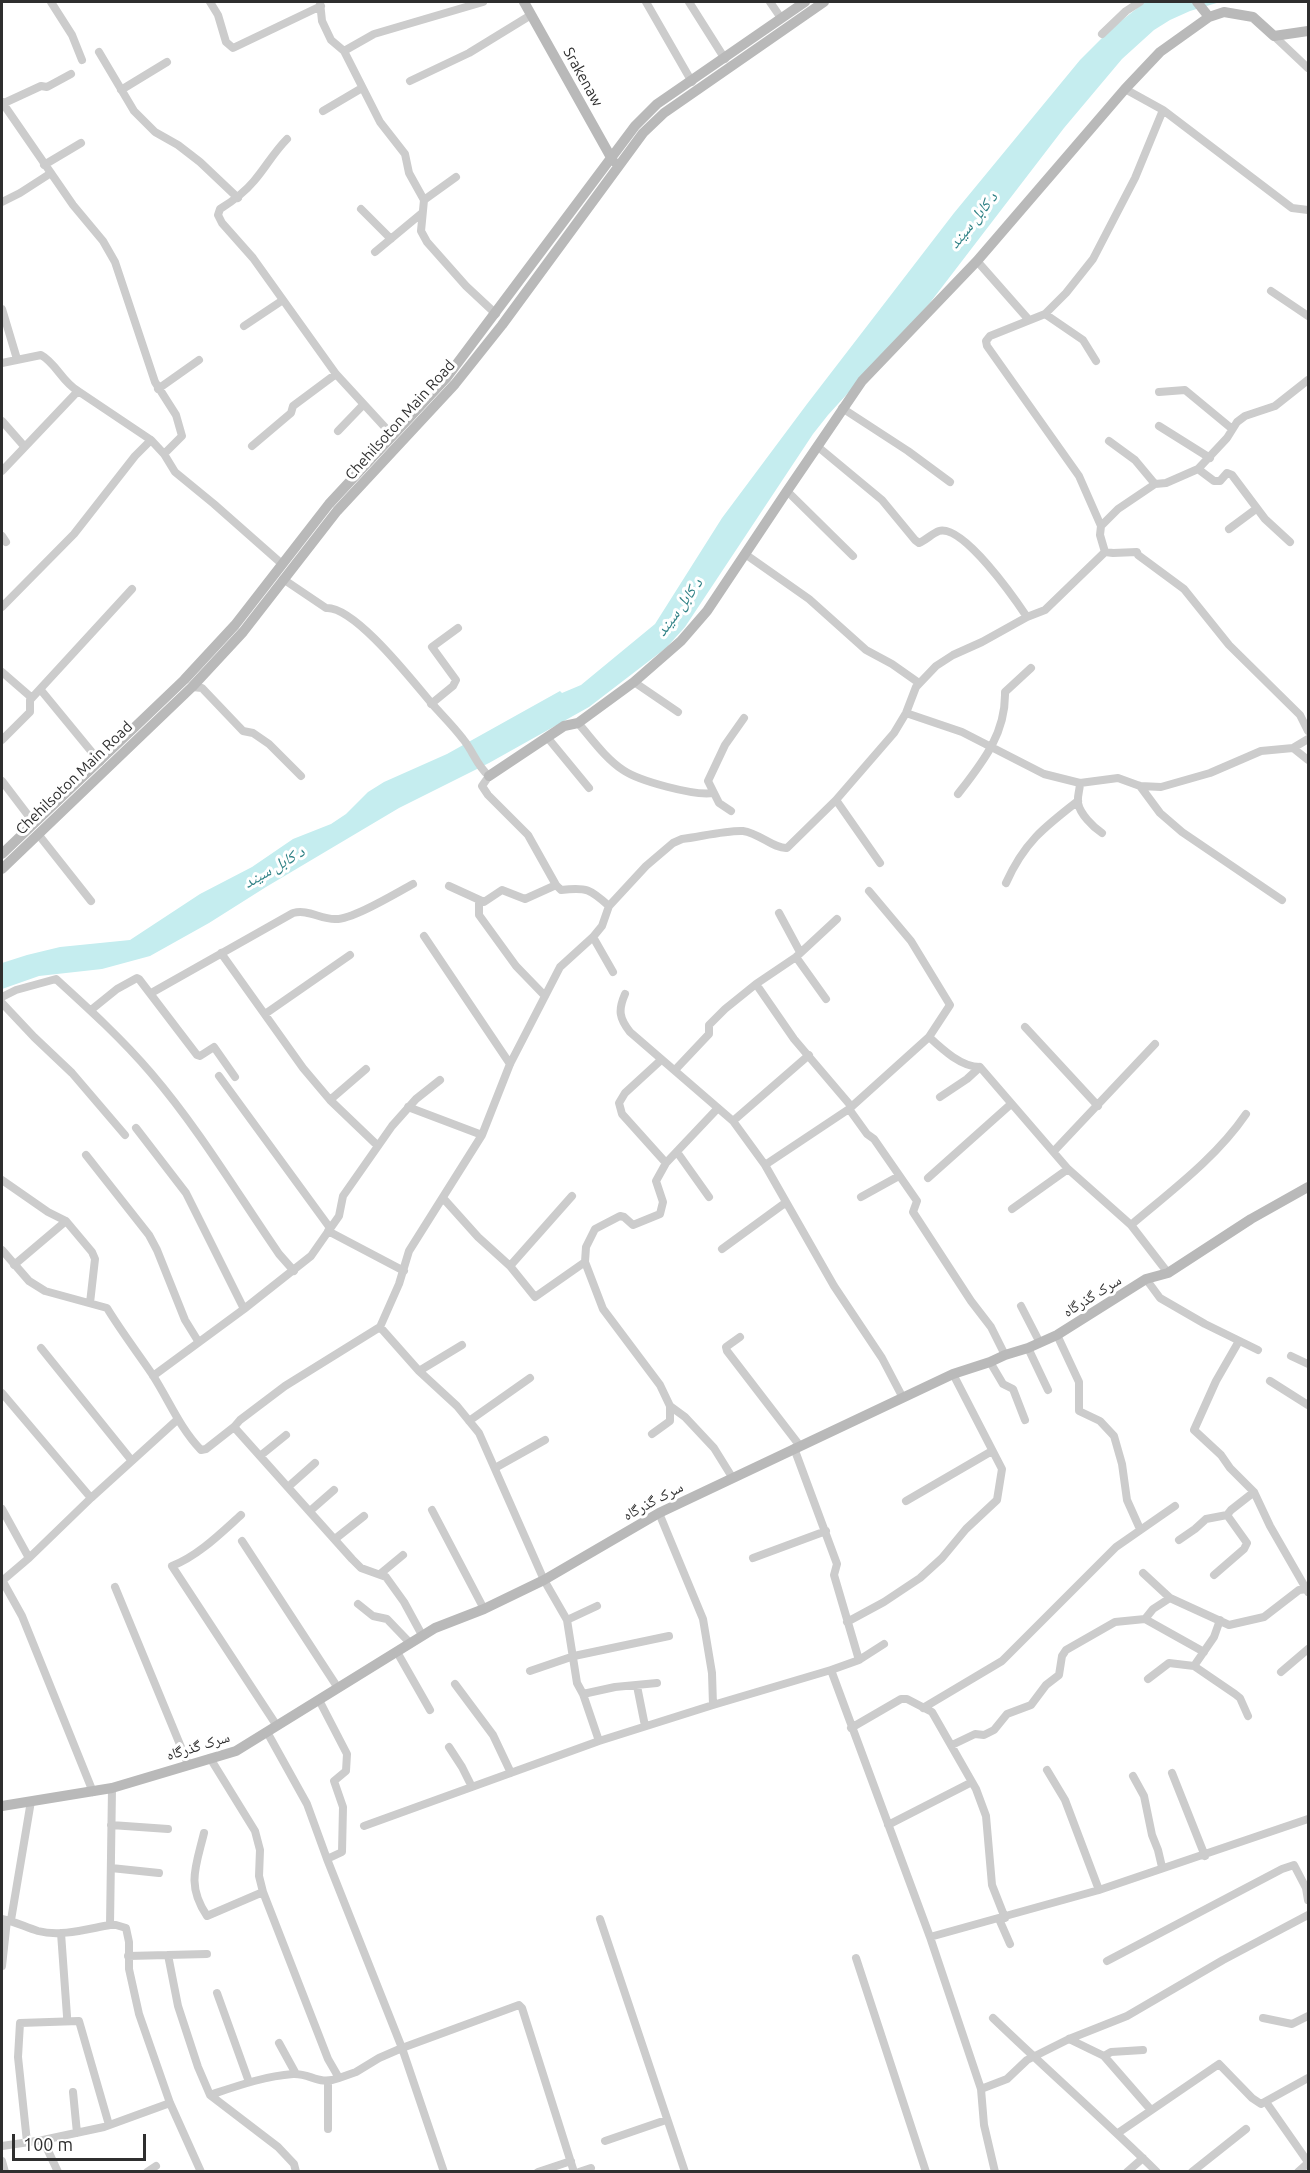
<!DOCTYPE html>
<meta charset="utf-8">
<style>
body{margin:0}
#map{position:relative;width:1310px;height:2173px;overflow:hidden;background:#fff;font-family:Ubuntu,sans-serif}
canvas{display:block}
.frame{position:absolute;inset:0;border:3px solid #2f2f2f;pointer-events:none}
.scale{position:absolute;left:12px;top:2134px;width:134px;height:27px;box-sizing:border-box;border:3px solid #2f2f2f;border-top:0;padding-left:8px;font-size:18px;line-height:21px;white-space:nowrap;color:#2f2f2f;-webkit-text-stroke:4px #fff;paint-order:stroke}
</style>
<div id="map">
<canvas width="1310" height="2173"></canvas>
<div class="frame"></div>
<div class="scale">100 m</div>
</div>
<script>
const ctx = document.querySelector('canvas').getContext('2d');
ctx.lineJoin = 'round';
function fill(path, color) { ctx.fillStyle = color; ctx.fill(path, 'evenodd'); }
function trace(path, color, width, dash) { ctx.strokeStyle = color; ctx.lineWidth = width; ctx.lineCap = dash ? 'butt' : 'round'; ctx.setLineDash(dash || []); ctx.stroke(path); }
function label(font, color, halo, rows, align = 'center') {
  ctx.font = font + ' Ubuntu,"Noto Naskh Arabic",sans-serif'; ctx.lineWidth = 6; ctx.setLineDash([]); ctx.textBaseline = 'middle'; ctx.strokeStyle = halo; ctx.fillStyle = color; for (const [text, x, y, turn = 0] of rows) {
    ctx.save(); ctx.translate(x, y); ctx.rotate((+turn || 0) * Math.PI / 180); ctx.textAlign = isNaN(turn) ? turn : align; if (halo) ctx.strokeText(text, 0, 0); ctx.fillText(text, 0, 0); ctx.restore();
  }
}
const water = new Path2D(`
 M1145,2H1220L1190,11L1170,20L1154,30L1122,59L1064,128L929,304L828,415L813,434L685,627L666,648L589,707L489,763L399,808L266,887L209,923L150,956L102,969L39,976L2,989V963L27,955L60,947L130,940L200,894L252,867L293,839L331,824L346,814L368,792L384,782L447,754L560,691L562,693L581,685L655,624L722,518L807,404L954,213L1080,60L1112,28Z`);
const street = new Path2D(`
 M51,2L72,35L82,60
 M210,2L218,15L226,42L233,48L321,6
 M320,2L322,21L331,40L344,51L380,122L405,154L409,173L424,200L421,231L427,242L466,286L496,314
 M646,2L692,82
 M689,2L725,59
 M770,2L781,18
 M1102,34L1126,11L1140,2
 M1274,36L1308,68
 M344,51L374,34L483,2
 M99,52L134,111L155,132L178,145L200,162L238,198
 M410,81L469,53L531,15
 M1125,89L1163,110L1292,208L1308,210
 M121,90L167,62
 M2,102L73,205L103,241L115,262L155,382L176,415L182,436L164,454
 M2,104L41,86L47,87L71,74
 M323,111L362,88
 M287,139C274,152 266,167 254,181C244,193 233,201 220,209L218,215L222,223L253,258L336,374L393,436
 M44,165L81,143
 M424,200L456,177
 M2,202L20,193L51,173
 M361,209L391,239
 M375,252L422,213
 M977,261L1029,320
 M1271,291L1308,316
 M2,309L17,359
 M1045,314L1066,293L1093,259L1135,178L1163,110
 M244,326L283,300
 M1096,361L1083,340L1045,314L990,336L986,341L987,346L1079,476L1101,526
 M2,363L41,355C56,363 62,382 78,391
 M158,389L199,360
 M1159,392L1185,390L1231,428
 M842,408L908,451L950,482
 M2,421L24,446
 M1159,426L1210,458
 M338,431L363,405
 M1109,441L1135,460L1155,484
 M252,446L291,413L293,406L336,374
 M817,446L882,500L915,540L919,543C926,540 933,533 939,531C963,524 1015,599 1027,617
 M1198,469L1214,481H1220L1227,473L1232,475L1265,519L1290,542
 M2,471L78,391L151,440L164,454L175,472L214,504L282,564
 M787,491L853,556
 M1229,529L1256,509
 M2,536L6,542
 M1105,552L1100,535L1101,526L1118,509L1155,484L1166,483L1198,469L1227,438L1237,422L1245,416L1275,406L1308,380
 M1105,552L1113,553L1137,552L1138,555L1184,589L1229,645L1300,715L1308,731
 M745,554L809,599L866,650L892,664L919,683
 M283,579L326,608C355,606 414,683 433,705C443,716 454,727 463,739C473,751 477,766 489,776L482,786L488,795L528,835L556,885L561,890C587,887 590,889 609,906
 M2,607L74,534L135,456L151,440
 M2,672L32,698
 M634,682L678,712
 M192,687L202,688L243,731L253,733L269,744L301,776
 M40,689L100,762
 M431,704L453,686L456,680L432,647L458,628
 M906,713L962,732L1044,774L1080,783L1118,778L1140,786L1161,787L1210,773L1261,751L1293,748L1308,739
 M578,723C592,739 605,758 623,770C639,781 694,796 713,793
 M547,737L589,788
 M2,740L30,712V700L132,589
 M1293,748L1308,760
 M2,781L34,823
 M1080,783C1080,789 1077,797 1078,803C1080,814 1093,827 1102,833
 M1140,786L1160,813L1182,832L1282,900
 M958,794C982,763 1006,734 1005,692L1031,668
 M836,800L880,863
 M731,811L719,803L708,781L725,745L744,718
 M38,834L91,901
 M1006,883C1024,843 1043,828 1078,801
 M449,886L484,902L502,890L525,899L556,885
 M869,891L911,941L950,1005L929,1037
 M479,900V915L516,966L545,996
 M779,913L800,952
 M424,936L510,1064
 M593,937L613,972
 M221,953L303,1068L330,1100L378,1146
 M796,957L826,999
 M756,984L794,1039L851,1106
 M153,992L293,913C308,909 320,919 335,919C352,920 396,893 413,884
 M625,994C618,1010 619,1018 630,1032L733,1121L765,1165L834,1286L882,1358L903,1398
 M2,997L16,990L56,979C89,1009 122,1039 151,1073C199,1129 237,1193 279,1254L294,1271
 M2,1003L34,1037L72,1073L125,1135
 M91,1010L117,989L137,978L139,979L197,1055L200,1056L214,1047L235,1077
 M265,1014L350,955
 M1025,1027L1098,1106
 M661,1060L625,1093L619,1103L622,1114L666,1163
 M675,1070L709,1034V1025L725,1009L756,984L796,957L837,919
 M219,1076L330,1228
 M940,1097L967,1079L980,1067
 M330,1100L366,1069
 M408,1107L482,1135
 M718,1108L666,1163L656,1181L663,1202L660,1214L633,1225L624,1217L620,1216L595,1229L586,1247L585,1262L603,1309L660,1385L670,1406L685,1417L714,1448L732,1477
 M849,1109L867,1134L874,1139L917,1201L913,1212L971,1301L991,1327L1005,1355
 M733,1121L809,1055
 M136,1128L186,1193L244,1309
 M1054,1151L1155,1044
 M677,1152L709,1197
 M86,1155L149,1235L157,1250L185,1320L198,1341
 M765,1165L849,1109L929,1037C942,1049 961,1067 980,1067L1068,1169L1131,1225L1168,1273
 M928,1178L1011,1104
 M2,1180L48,1212L66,1221L92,1252L95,1259L90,1303
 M861,1197L899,1176
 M443,1198L478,1237L510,1266L535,1297L585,1262
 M1012,1209L1068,1169
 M1131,1225C1171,1191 1216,1158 1246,1114
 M328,1231L404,1271
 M722,1249L785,1203
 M2,1250L29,1281L45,1291L107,1308C121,1331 137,1352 152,1374C169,1400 179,1427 201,1450L206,1449L234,1427L240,1420L285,1386L380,1327L399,1284L409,1251L482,1135L510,1064L560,967L593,937L602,926L609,906L646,866L673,843L682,839C699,837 727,830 743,831C759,833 774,849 787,848L836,800L894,733L906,713L916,687L936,666L953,655L982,642L1027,617L1045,610L1105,552
 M14,1265L66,1221
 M510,1266L572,1196
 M1146,1279L1160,1298L1205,1324L1258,1350
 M1021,1306L1040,1343
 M380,1327L419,1371L457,1406L479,1433L544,1580L567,1620L577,1683L583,1694L599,1741
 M1057,1335L1079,1382V1411L1100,1421L1114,1436L1122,1464L1127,1500L1140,1529
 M740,1337L726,1347L727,1351L800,1446
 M1239,1341L1216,1381L1194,1430L1221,1455L1230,1468L1254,1492L1270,1526L1308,1592
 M41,1348L132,1461
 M1028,1348L1048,1390
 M1291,1356L1308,1364
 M990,1362L1003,1384L1013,1389L1025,1420
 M419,1371L462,1345
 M153,1376L244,1309L311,1256L339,1216L343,1196L392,1126L416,1099L440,1080
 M1270,1381L1308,1405
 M2,1393L91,1498
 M469,1421L530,1378
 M234,1427L352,1559L361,1568L386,1577L404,1602L422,1635
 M652,1434L670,1421V1406
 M794,1448L837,1564L834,1575L859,1660
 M260,1456L286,1435
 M495,1468L545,1440
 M288,1487L315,1463
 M906,1501L992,1451
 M2,1509L29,1558
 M432,1510L484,1609
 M310,1511L334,1490
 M659,1513L703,1619L712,1673L713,1705
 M241,1515C221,1533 198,1556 172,1566L277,1726
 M335,1539L364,1516
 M1179,1540L1195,1529L1206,1519L1227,1515
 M242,1541L338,1688
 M753,1558L826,1531
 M1143,1573L1170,1598
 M380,1574L403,1555
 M1214,1575L1244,1549L1247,1543L1227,1515L1231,1510L1254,1492
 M2,1580L22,1616L93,1792
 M2,1581L29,1558L91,1498L177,1420
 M115,1587L188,1764
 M358,1604L373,1616L387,1619L410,1643
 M1145,1619L1153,1609L1170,1598L1229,1625L1264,1617L1299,1590L1308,1589
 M567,1620L597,1606
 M847,1622L884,1602L920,1578L942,1558L966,1529L997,1500L1002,1469L953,1374
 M397,1652L430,1710
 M1194,1666L1214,1637L1220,1620
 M831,1670L930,1937L981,2089L984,2125L995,2172
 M530,1671L574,1656L669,1636
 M1281,1672L1308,1649
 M1148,1679L1169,1663L1194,1666L1235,1694L1240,1698L1248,1716
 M455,1684L493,1735L511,1773
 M637,1686L645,1726
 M583,1694L615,1687L657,1683
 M319,1700L347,1754L346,1771L334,1781L343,1807L342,1852L327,1859
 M923,1708L1002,1661L1116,1547L1175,1506
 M851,1728L901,1699H907L932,1712L976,1789L986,1816L992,1885L1005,1918
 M267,1732L307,1804L327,1859L402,2048L444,2172
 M952,1745L975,1734L984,1735L994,1730L1007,1714L1031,1705L1046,1685L1059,1675L1062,1656L1066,1650L1115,1622L1145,1619L1204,1652
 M449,1747L462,1767L472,1787
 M210,1758L255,1831L260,1850L259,1876L263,1892L328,2059L339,2078L356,2072L379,2058L402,2048L519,2005L522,2008L574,2172
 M1047,1770L1065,1800L1099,1890
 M1172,1773L1205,1856
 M1133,1776L1144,1796L1152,1835L1158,1850L1162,1867
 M111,1825L168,1829
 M888,1825L972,1782
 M364,1826L599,1741L713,1705L831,1670L859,1660L884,1644
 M204,1833C196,1866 186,1885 207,1916L263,1892
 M111,1868L159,1873
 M2,1919C14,1921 25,1927 38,1931C61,1937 87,1929 110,1925H116L126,1928L129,1942V1969L139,2014L170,2103L201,2172
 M600,1919L685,2172
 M999,1919L1010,1944
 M11,1920L31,1801
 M110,1925L112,1788
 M61,1933L67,2016
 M930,1937L1099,1890L1308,1819
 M168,1955L178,2006L198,2067L210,2095L278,2147L294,2164L296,2172
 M128,1956L207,1954
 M856,1958L926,2172
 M1107,1961L1282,1869L1294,1865L1306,1888L1308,1900
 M2,1966L7,1920
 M217,1993L249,2082
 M993,2018C1047,2070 1103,2119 1157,2172
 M1263,2018L1292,2024L1308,2016
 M1069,2039L1104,2056L1151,2110
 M279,2043L296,2074
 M1104,2056L1111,2052L1143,2050
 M981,2089L1007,2079L1027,2060L1069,2039L1127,2016L1223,1960L1308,1915
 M73,2092L77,2133
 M210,2095C237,2086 265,2076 293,2074C311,2073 318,2086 339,2078
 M1266,2102L1308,2162
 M328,2129V2082
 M1118,2133L1219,2064L1252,2098L1261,2104L1308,2078
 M43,2140L58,2172
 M605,2141L666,2120
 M27,2142L18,2057L20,2023L79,2021L109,2125
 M2,2146L43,2140L104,2127L170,2103
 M2,2161L5,2172
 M147,2172L156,2166
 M538,2172L571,2161
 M579,2172L591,2168
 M1127,2172L1143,2158
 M1192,2172L1246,2129
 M1298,2172L1308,2163`);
const secondary = new Path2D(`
 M524,2L613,161
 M1197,2L1209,17
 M489,776L564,726L578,723L634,682L681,641L707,611L787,491L862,381L977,261L1125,89L1160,52L1209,17L1224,12L1253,17L1274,36L1308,31
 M2,854L184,680L235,625L329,504L447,377L635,126L657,104L805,2
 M2,869L192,687L243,632L337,511L455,384L502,325L643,133L664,113L824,2
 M2,1806L112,1788L236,1751L435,1628L484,1609L544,1580L659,1513L953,1374L990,1362L1005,1355L1028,1348L1057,1335L1146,1279L1168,1273L1251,1219L1308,1187`);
const streetNames = [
 ["Srakenaw",583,77,61],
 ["Chehilsoton Main Road",400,420,-48],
 ["Chehilsoton Main Road",74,778,-44],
 ["سرک گذرگاه",1092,1296,-32],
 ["سرک گذرگاه",653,1501,-28],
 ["سرک گذرگاه",198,1746,-17]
];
const waterNames = [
 ["د کابل سيند",973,220,-51],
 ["د کابل سيند",679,607,-54],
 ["د کابل سيند",274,867,-30]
];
fill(water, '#c5edef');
trace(street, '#ccc', 8);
trace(secondary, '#b9b9b9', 10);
label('15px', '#2f2f2f', '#fff', streetNames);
label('italic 16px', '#2f8185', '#fff', waterNames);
</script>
